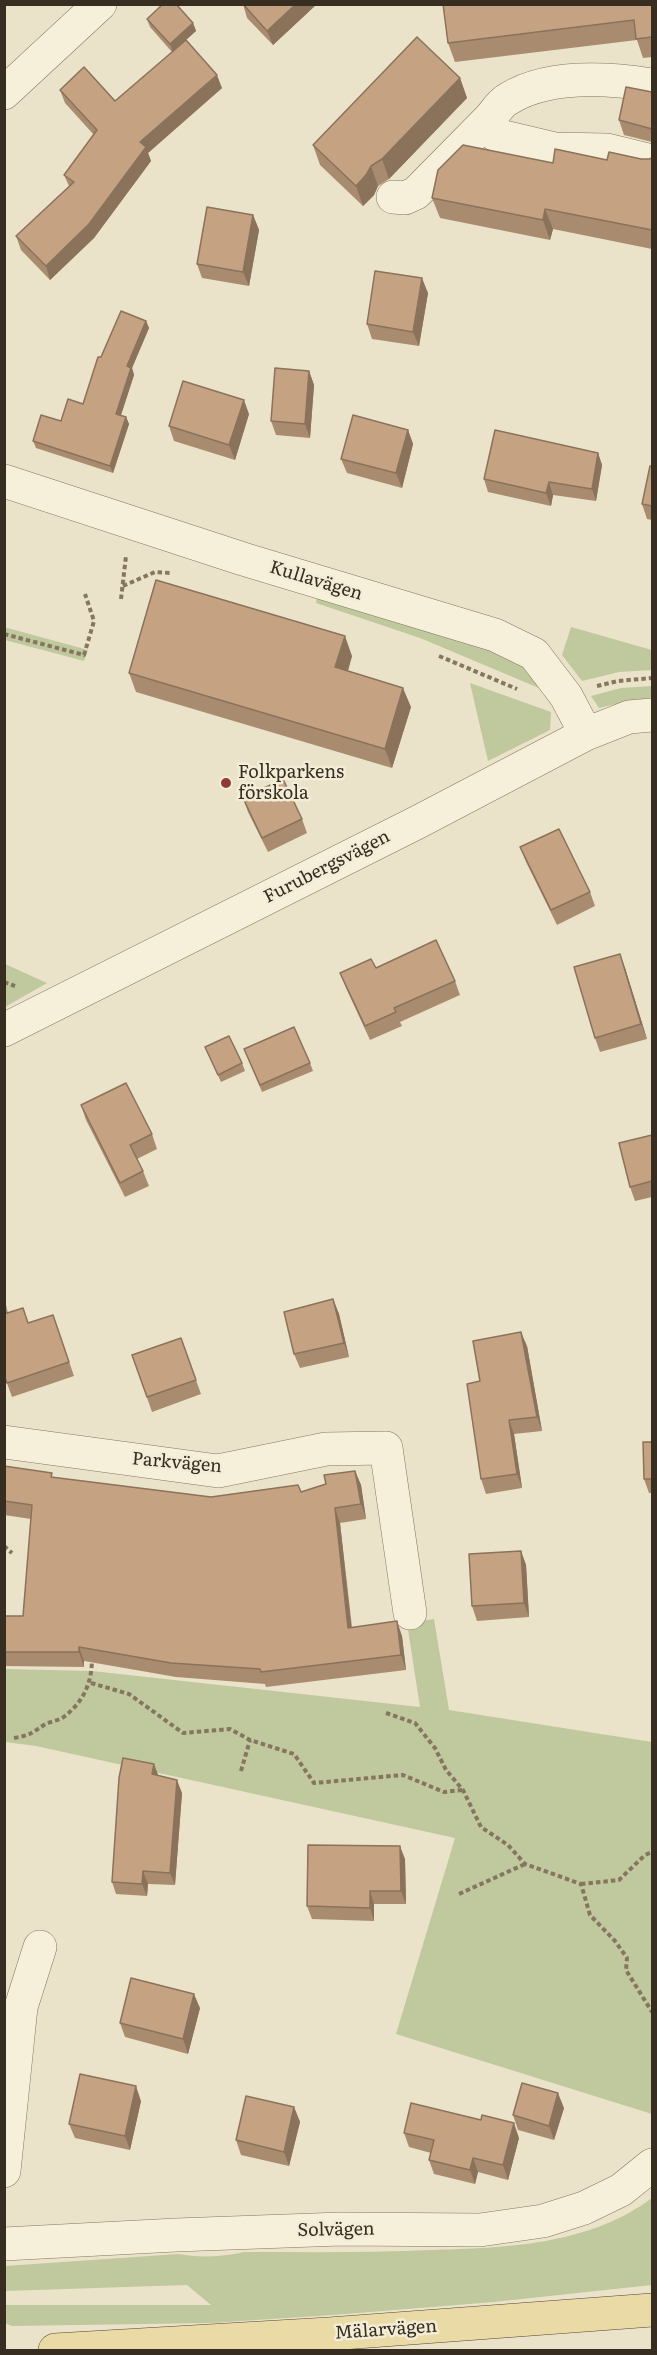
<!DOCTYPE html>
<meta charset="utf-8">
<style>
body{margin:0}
#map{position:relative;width:657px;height:2355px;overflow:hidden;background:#ebe3c9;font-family:Literata,serif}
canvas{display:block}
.frame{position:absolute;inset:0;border:6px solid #372e21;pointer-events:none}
</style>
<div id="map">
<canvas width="657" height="2355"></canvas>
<div class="frame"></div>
</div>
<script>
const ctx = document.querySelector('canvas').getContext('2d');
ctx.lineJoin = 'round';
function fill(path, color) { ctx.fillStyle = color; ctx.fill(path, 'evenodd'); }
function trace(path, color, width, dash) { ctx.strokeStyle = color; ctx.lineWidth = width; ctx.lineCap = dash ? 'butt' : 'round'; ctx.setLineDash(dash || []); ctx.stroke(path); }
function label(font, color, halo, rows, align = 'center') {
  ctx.font = font + ' Literata,serif'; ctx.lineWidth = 5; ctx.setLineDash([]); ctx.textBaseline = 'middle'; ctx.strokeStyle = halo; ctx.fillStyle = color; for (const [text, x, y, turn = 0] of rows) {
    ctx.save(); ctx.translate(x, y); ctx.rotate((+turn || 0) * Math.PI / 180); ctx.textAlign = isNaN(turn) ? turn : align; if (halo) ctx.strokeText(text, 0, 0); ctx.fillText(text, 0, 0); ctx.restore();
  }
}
const green = new Path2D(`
 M318,594L487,645L530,669L546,691L420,638L316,603Z
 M4,627L88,650L84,661L5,640Z
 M571,627L652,650V670L619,672L582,681L562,655Z
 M470,683L551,712L550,730L488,761Z
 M652,686V699L633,700L599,708L591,696L621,688Z
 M5,964L47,983L5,1007Z
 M434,1619L449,1710L652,1742V2114L396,2034L455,1838L36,1746L5,1742V1669L92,1671L420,1707L407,1623Z
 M652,2198V2285L494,2302L333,2315L211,2323L12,2326L5,2323V2305H211L187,2285L5,2291V2266L178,2254C200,2258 222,2257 244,2252C306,2252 368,2253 430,2250C506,2248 589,2245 652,2198Z`);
const path = new Path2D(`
 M123,586L155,572L171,573
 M121,599L126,556
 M4,634L84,655L94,621L85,594
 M439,656L517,689
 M597,686L618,681L652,678
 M4,982L15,986
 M4,1546L12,1553
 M91,1683L129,1694L183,1733L230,1729L250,1740L294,1754L314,1783L403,1775L444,1792L462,1790
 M386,1713L415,1723L435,1748L446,1770L463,1790L481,1827L508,1845L525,1864L581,1884L590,1915L615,1941L627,1958L626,1970L652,2012
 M14,1738C31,1735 30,1734 44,1725C50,1721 59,1721 65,1716C85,1700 92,1681 92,1658
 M241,1771L250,1740
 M581,1884L619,1880L645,1855L652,1852
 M459,1894L525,1864`);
const minor = new Path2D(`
 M652,85C607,78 548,74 508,99C500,103 495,113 489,119L496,135L555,149L607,150L652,161
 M4,93L100,4
 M393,197L405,198L416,193L489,119
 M4,481L243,559L495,635L534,654L566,696L586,734
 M4,1030L418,822L586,734L629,717L652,715
 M4,1442L218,1471L326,1449L386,1448L410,1613
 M4,2171L21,2007L40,1947
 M4,2244L176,2235L341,2229L480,2230L543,2221L584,2208L621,2190L652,2165`);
const major = new Path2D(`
 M55,2350L329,2334L652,2310`);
const wall = new Path2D(`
 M243,4H317L273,45L247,18Z
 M652,4V57L643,58L637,40L455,62L448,43Z
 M147,19L193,23L196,31L178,46L222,88L148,153L151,161L94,238L50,280L21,250L16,236L69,186L64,175L94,135L65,103L60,90L115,101L172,52L150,27Z
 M460,78L467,98L389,179L378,186L374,195L363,206L320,165L313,145Z
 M652,92V142L624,135L619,120Z
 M652,158V249L553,229L550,240L440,218L432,198L553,163L607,160L649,159Z
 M253,215L259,230L249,286L202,278L197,264Z
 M428,293L419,346L372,339L367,324Z
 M146,321L149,328L132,368L134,375L121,415L126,417L129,424L113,473L36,448L33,441L61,421L83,404L101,357Z
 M309,371L314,385L310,438L276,435L271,421Z
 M249,414L235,460L174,441L169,426Z
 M408,430L413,444L402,488L347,473L341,459Z
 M598,453L602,465L596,501L553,495L551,506L488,492L484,479Z
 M652,466V520L647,519L642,504Z
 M352,656L348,671L411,707L392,768L136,692L129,673Z
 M243,798L302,819L307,833L268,852L248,812Z
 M520,847L590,892L595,906L557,925L526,862Z
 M376,968L455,981L460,995L400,1022L402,1026L370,1040L346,988L340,973Z
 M625,968L647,1039L600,1052L595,1038Z
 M205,1047L242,1063L245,1071L221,1082Z
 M244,1049L310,1063L313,1071L262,1092Z
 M81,1105L152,1134L157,1149L137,1159L143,1171L149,1186L125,1197L86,1120Z
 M652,1135V1197L635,1201L630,1187Z
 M4,1297L8,1313H4Z
 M333,1299L339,1314L349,1357L300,1368L294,1354Z
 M53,1315L74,1376L12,1397L4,1375Z
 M181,1338L201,1394L152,1412L132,1355Z
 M527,1346L542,1431L514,1434L522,1488L486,1494L481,1479Z
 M652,1442V1493H649L644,1479Z
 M4,1466L54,1478L211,1497L301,1492L326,1484L355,1471L361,1485L366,1519L340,1523L352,1627L402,1636L406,1670L266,1687L265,1684L176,1677L84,1661V1667L4,1666V1616H23L31,1519L4,1515Z
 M521,1551L526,1565L529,1617L477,1621L472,1606Z
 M158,1776L182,1793L175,1885L148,1884L147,1896L116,1894L112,1882Z
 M405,1859L406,1904H374V1921L312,1919L307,1906Z
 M200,2008L188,2054L125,2037L120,2023Z
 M141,2101L130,2150L75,2138L69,2124Z
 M294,2107L300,2122L289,2166L241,2155L236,2140Z
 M564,2108L554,2140L518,2130L513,2115Z
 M404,2133L519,2138L508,2180L478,2172L475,2184L434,2174L429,2160L431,2153L409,2147Z`);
const shadedWall = new Path2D(`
 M296,4H317L273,45L267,31Z
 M193,23L196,31L173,52L170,44Z
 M217,75L222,88L148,153L151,161L94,238L50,280L46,266L140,142Z
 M460,78L467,98L389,179L382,159Z
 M371,166L378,186L374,195L363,206L356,186Z
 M545,209L553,229L550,240L543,220Z
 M253,215L259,230L249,286L243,272Z
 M422,278L428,293L419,346L413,332Z
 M146,321L149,328L132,368L134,375L119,421L116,414L127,366Z
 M309,371L314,385L310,438L305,424Z
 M244,400L249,414L235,460L229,445Z
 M126,417L129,424L113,473L110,466Z
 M408,430L413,444L402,488L396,473Z
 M598,453L602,465L596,501L592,489Z
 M549,482L553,495L551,506L546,493Z
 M345,636L352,656L343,687L335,667Z
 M403,688L411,707L392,768L385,749Z
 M620,954L625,968L647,1039L641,1024Z
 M333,1299L339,1314L349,1357L344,1343Z
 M521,1332L527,1346L542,1431L537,1417Z
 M509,1420L514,1434L522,1488L517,1474Z
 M355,1471L361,1485L366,1519L361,1504Z
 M335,1508L340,1523L353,1642L348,1628Z
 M521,1551L526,1565L529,1617L524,1603Z
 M397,1621L402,1636L406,1670L401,1655Z
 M79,1647L84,1661V1667L79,1652Z
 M154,1764L159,1777L152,1774Z
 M177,1780L182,1793L175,1885L170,1873Z
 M400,1846L405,1859L406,1904L401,1891Z
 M143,1871L148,1884L147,1896L142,1884Z
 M370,1891L374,1904V1921L370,1908Z
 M194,1994L200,2008L188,2054L183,2039Z
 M136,2086L141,2101L130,2150L125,2136Z
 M558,2093L564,2108L554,2140L549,2126Z
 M294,2107L300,2122L289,2166L284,2152Z
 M514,2123L519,2138L508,2180L503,2165Z
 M473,2158L478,2172L475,2184L470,2170Z`);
const building = new Path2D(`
 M163,4H176L193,23L170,44L147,19Z
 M243,4H296L267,31Z
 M443,4H652V37L636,39L634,20L448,43Z
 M417,37L460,78L382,159L371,166L366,175L356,186L313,145Z
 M186,40L217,75L140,142L146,147L89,224L46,266L16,236L74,182L64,175L97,130L60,90L84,67L115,101Z
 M626,87L652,92V129L619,120Z
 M463,145L553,163L555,149L607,160L609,152L641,159H649L652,158V230L545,209L543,220L432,198L438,170Z
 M207,207L253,215L243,272L197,264Z
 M375,271L422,278L413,332L367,324Z
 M121,311L146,321L127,366L131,368L116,414L126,417L110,466L33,441L41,415L61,421L68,399L83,404L98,357H101Z
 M275,368L309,371L305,424L271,421Z
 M183,381L244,400L229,445L169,426Z
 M353,415L408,430L396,473L341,459Z
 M495,430L598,453L592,489L549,482L546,493L484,479Z
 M650,466H652V506L642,504Z
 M156,580L345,636L335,667L403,688L385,749L129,673Z
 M283,779L302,819L262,838L243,798Z
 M559,829L590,892L551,910L520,847Z
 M436,940L455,981L394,1008L396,1012L365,1026L340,973L371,959L376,968Z
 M620,954L641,1024L595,1038L574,967Z
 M294,1027L310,1063L260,1085L244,1049Z
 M229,1036L242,1063L218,1075L205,1047Z
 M126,1083L152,1134L130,1145L143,1171L120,1183L81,1105Z
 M652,1135V1181L630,1187L619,1143Z
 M333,1299L344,1343L294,1354L284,1312Z
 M23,1308L28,1323L53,1315L69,1362L7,1383L4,1375V1314Z
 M521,1332L537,1417L509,1420L517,1474L481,1479L467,1384L480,1381L473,1341Z
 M181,1338L196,1380L147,1397L132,1355Z
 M643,1442H652V1479H644Z
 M4,1466L52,1473L51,1477L211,1497L298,1485L301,1492L326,1484L324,1475L355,1471L361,1504L335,1508L348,1628L397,1621L401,1655L261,1672L260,1669L171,1663L79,1647V1652H4V1616H23L32,1505L4,1501Z
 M521,1551L524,1603L472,1606L469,1554Z
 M123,1758L154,1764L152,1774L177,1780L170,1873L143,1871L142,1884L112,1882L119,1778Z
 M308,1845L400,1846L401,1891H370V1908L307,1906Z
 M131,1978L194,1994L183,2039L120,2023Z
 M80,2074L136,2086L125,2136L69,2124Z
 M522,2083L558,2093L549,2126L513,2115Z
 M246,2096L294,2107L284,2152L236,2140Z
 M411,2103L481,2120L482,2115L514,2123L503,2165L473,2158L470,2170L429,2160L434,2140L404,2133Z`);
const markers = [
 [226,783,6,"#8f3b34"]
];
const streetNames = [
 ["Kullavägen",316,581,17],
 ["Furubergsvägen",327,867,-27],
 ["Parkvägen",177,1463,5],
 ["Solvägen",336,2230,-1],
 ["Mälarvägen",386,2330,-4]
];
const poiNames = [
 ["Folkparkens",238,773],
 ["förskola",238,794]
];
fill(green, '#c0c89d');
trace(minor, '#85765f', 34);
trace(major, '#544533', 34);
trace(path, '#85765f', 4, [4.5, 3]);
trace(minor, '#f6f0db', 33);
trace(major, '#eadaa5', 33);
fill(wall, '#a98c70');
fill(shadedWall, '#8a725b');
fill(building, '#c5a382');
trace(building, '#8a725b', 1.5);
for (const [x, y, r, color] of markers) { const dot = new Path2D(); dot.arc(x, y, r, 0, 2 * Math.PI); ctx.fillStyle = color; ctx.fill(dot); trace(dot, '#f3edd8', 2); }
label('18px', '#372e21', '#f3edd8', streetNames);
label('18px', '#372e21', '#f3edd8', poiNames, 'left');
</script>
